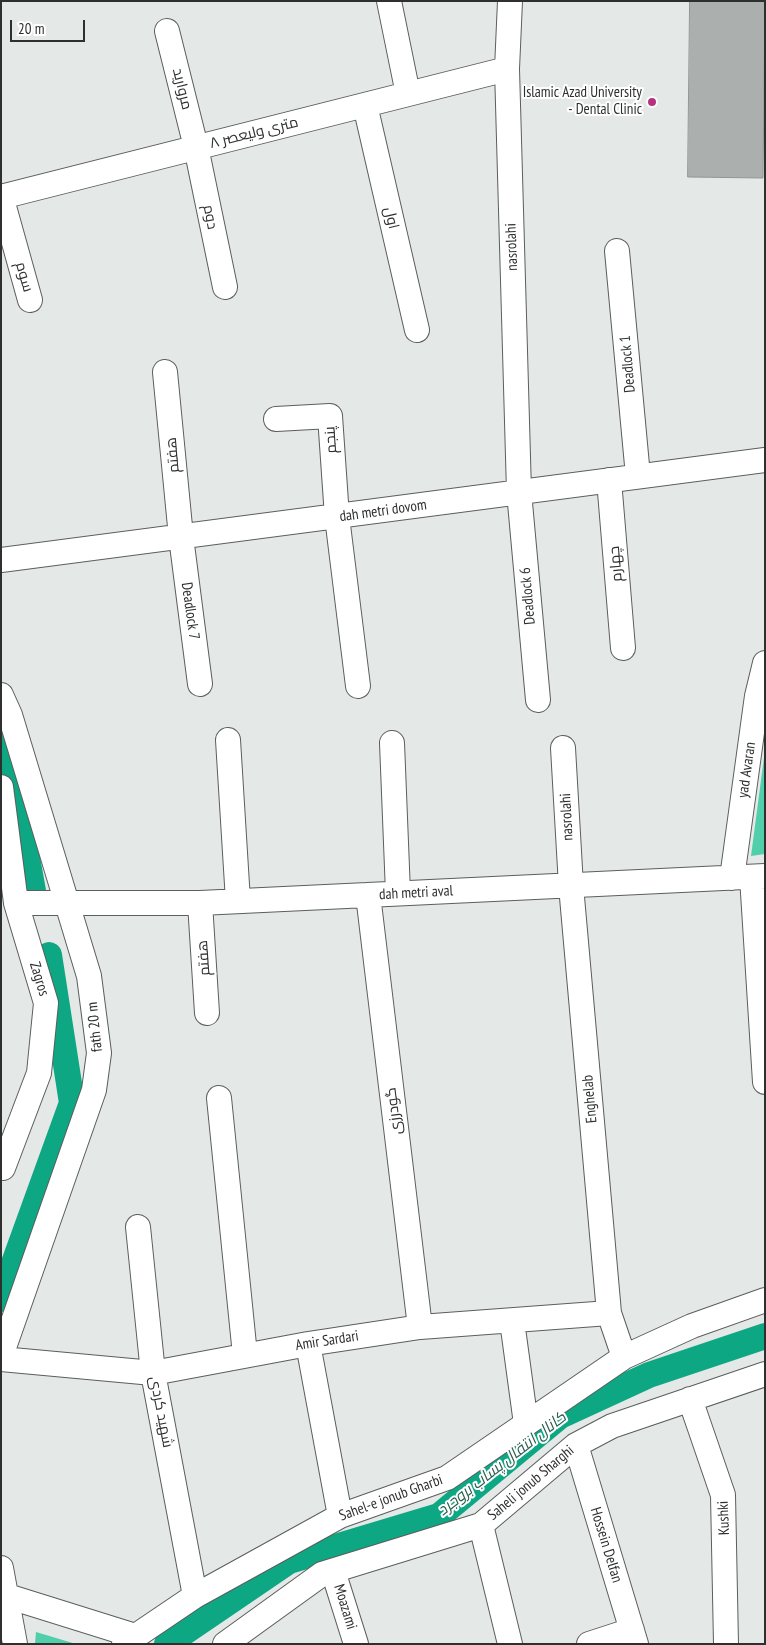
<!DOCTYPE html>
<meta charset="utf-8">
<style>
body{margin:0}
#map{position:relative;width:766px;height:1645px;overflow:hidden;background:#e4e8e6;font-family:"PT Sans Narrow",sans-serif}
canvas{display:block}
.frame{position:absolute;inset:0;border:2px solid #2e302f;pointer-events:none}
.scale{position:absolute;left:10px;top:20px;width:75px;height:22px;box-sizing:border-box;border:2px solid #2e302f;border-top:0;padding-left:6px;font-size:15px;line-height:18px;white-space:nowrap;color:#2e302f;-webkit-text-stroke:4px #fff;paint-order:stroke}
</style>
<div id="map">
<canvas width="766" height="1645"></canvas>
<div class="frame"></div>
<div class="scale">20 m</div>
</div>
<script>
const ctx = document.querySelector('canvas').getContext('2d');
ctx.lineJoin = 'round';
function fill(path, color) { ctx.fillStyle = color; ctx.fill(path, 'evenodd'); }
function trace(path, color, width, dash) { ctx.strokeStyle = color; ctx.lineWidth = width; ctx.lineCap = dash ? 'butt' : 'round'; ctx.setLineDash(dash || []); ctx.stroke(path); }
function label(font, color, halo, rows, align = 'center') {
  ctx.font = font + ' "PT Sans Narrow",Cairo,sans-serif'; ctx.lineWidth = 4; ctx.setLineDash([]); ctx.textBaseline = 'middle'; ctx.strokeStyle = halo; ctx.fillStyle = color; for (const [text, x, y, turn = 0] of rows) {
    ctx.save(); ctx.translate(x, y); ctx.rotate((+turn || 0) * Math.PI / 180); ctx.textAlign = isNaN(turn) ? turn : align; if (halo) ctx.strokeText(text, 0, 0); ctx.fillText(text, 0, 0); ctx.restore();
  }
}
const green = new Path2D(`
 M765,750V854L751,856Z
 M36,1632L76,1644H35Z`);
const canal = new Path2D(`
 M1,726L5,735L33,891
 M1,1299L72,1103L49,955
 M167,1644L289,1561L439,1516L560,1416L649,1375L765,1336`);
const building = new Path2D(`
 M690,1H765L763,178L688,177Z`);
const street = new Path2D(`
 M389,1L408,94
 M510,1L507,69L519,492L538,700
 M167,31L196,147L225,287
 M365,105L417,330
 M1,196L30,300
 M1,197L507,69
 M617,251L638,476
 M165,372L181,537L200,684
 M276,419L330,416L337,517L358,686
 M609,480L623,648
 M1,560L765,460
 M1,695L10,715L89,976L99,1053L94,1090L1,1356
 M228,740L238,901
 M392,743L398,893
 M563,748L571,886L609,1313
 M1,787L16,903L46,1003L39,1073L3,1168
 M752,877L765,1082
 M732,878L757,696L765,663
 M368,895L420,1327
 M16,903H200L765,876
 M200,903L207,1013
 M219,1098L245,1355
 M138,1227L153,1373L195,1596
 M512,1321L526,1424
 M308,1344L340,1516
 M1,1359L153,1373L308,1344L420,1327L609,1313L624,1357
 M690,1399L723,1495L726,1644
 M576,1445L636,1644
 M481,1525L510,1644
 M1,1568L15,1644
 M333,1571L356,1644
 M7,1596L135,1636
 M124,1644L195,1596L340,1516L447,1478L624,1357L692,1326L765,1300
 M225,1644L322,1574L481,1525L576,1445L612,1426L765,1374
 M589,1644L632,1630`);
const markers = [
 [652,102,5,"#b6337b"]
];
const streetNames = [
 ["مروارید",182,89,76],
 ["۸ متری ولیعصر",254,133,-14],
 ["دوم",210,217,79],
 ["اول",391,218,77],
 ["nasrolahi",512,247,-92],
 ["سوم",24,277,74],
 ["Deadlock 1",628,364,-95],
 ["پنجم",331,440,-94],
 ["هفتم",173,455,-95],
 ["dah metri dovom",383,511,-8],
 ["چهارم",616,564,-95],
 ["Deadlock 6",528,596,-95],
 ["Deadlock 7",190,611,82],
 ["yad Avaran",747,770,-82],
 ["nasrolahi",567,817,-93],
 ["dah metri aval",416,893,-3],
 ["هفتم",204,958,-94],
 ["Zagros",39,979,73],
 ["fath 20 m",95,1027,-96],
 ["Enghelab",590,1099,-95],
 ["گودرزی",394,1111,-97],
 ["Amir Sardari",327,1341,-9],
 ["شهید کردی",161,1412,79],
 ["Saheli jonub Sharghi",531,1483,-40],
 ["Sahel-e jonub Gharbi",391,1498,-20],
 ["Kushki",724,1518,-92],
 ["Hossein Delfan",606,1545,73],
 ["Moazami",345,1607,73]
];
const poiNames = [
 ["Islamic Azad University",642,93],
 ["- Dental Clinic",642,110]
];
const waterNames = [
 ["کانال انتقال پساب بروجرد",502,1464,-38]
];
fill(green, '#51ceaa');
trace(canal, '#0da784', 26);
fill(building, '#abafad');
trace(building, '#929694', 1);
trace(street, '#5a5e5c', 26);
trace(street, '#fff', 24);
for (const [x, y, r, color] of markers) { const dot = new Path2D(); dot.arc(x, y, r, 0, 2 * Math.PI); ctx.fillStyle = color; ctx.fill(dot); trace(dot, '#fff', 2); }
label('15px', '#2e302f', '#fff', streetNames);
label('15px', '#2e302f', '#fff', poiNames, 'right');
label('italic 16px', '#2b5f4f', '#fff', waterNames);
</script>
